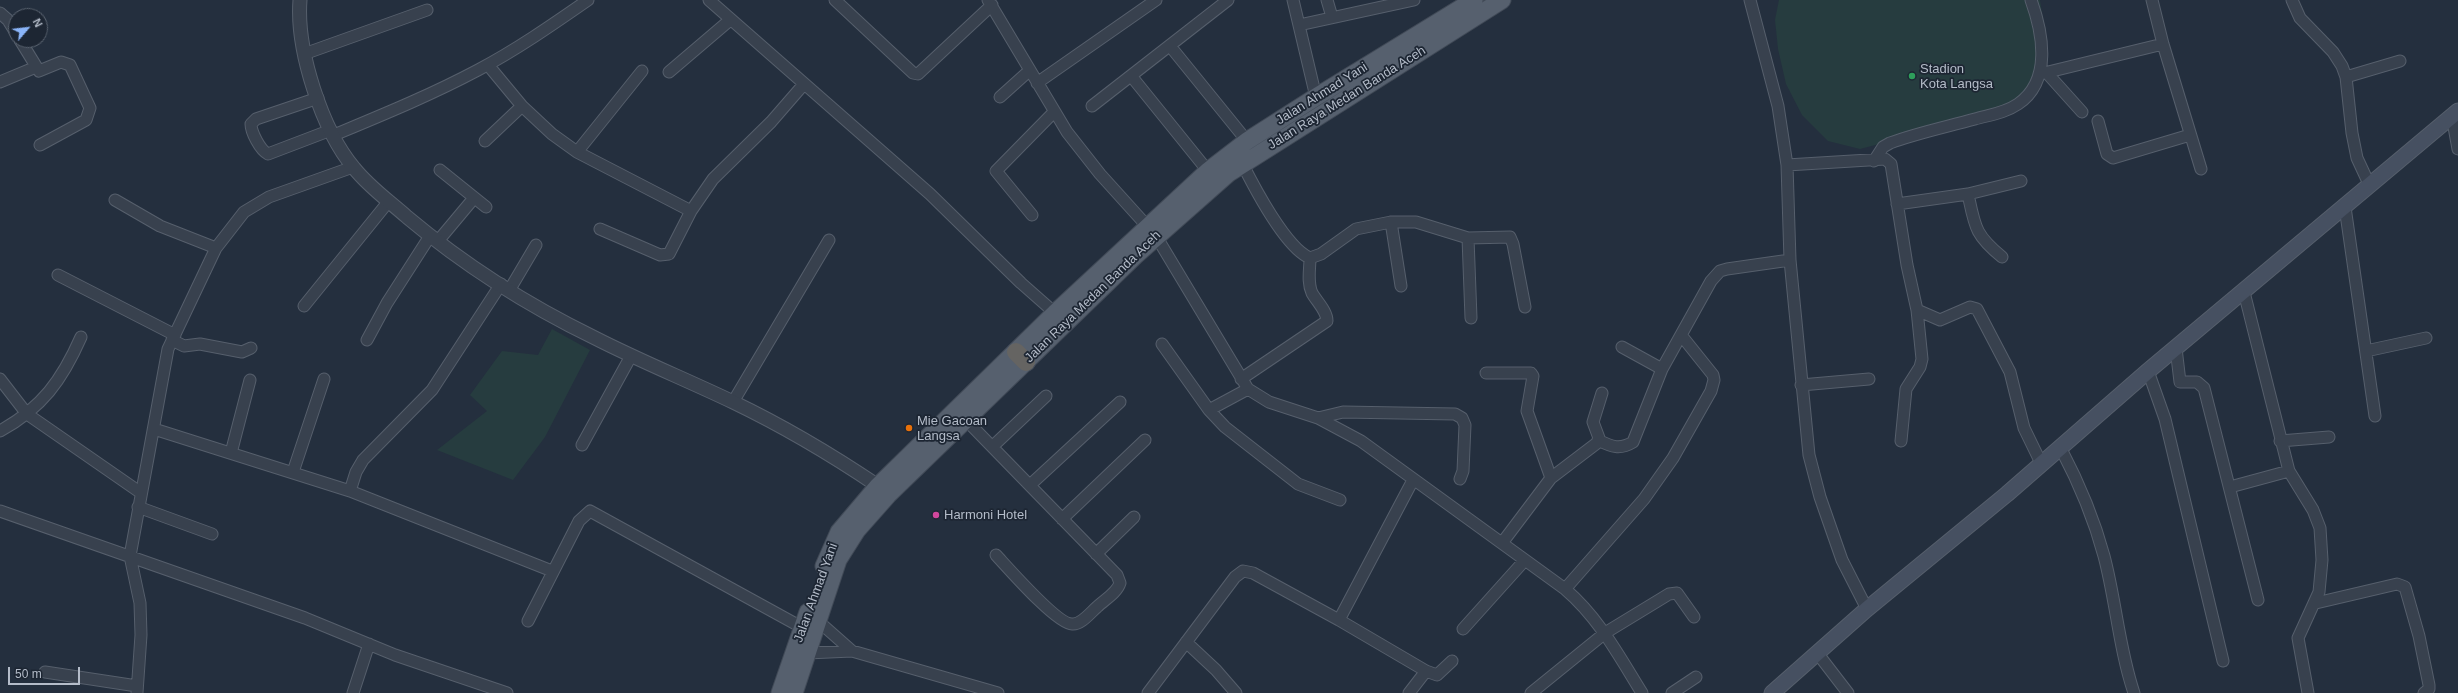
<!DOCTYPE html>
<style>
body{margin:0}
#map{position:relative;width:2458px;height:693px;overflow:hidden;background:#242f3e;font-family:Helvetica,sans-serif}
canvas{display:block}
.north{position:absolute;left:8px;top:8px;width:40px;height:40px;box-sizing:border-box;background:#1d2633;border:1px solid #59626f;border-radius:50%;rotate:62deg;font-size:11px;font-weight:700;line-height:16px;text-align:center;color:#b4bcc9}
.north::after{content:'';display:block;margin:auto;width:14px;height:18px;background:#8ab4f8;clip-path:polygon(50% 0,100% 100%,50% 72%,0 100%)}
.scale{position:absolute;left:8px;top:667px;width:72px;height:18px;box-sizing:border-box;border:2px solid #b4bcc9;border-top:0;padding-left:5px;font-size:12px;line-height:14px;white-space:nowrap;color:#b4bcc9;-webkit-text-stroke:3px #1d2633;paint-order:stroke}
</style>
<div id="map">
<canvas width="2458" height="693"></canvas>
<div class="north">N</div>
<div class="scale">50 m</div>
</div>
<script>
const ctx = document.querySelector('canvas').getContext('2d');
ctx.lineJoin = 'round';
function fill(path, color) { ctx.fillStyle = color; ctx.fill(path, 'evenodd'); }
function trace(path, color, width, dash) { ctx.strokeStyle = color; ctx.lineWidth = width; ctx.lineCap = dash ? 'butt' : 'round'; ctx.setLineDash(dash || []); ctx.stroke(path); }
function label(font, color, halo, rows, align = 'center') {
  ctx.font = font + ' Helvetica,sans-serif'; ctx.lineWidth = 3.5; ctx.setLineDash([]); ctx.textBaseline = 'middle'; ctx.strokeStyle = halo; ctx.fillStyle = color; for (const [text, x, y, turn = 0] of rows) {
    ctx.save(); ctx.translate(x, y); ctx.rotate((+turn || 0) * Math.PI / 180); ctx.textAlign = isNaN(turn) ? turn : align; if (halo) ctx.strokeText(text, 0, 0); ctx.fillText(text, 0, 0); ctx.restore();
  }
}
const green = new Path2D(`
 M1779,0H2040L2046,40L2045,68L2013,109L1860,149L1828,141L1802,115L1786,84L1778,49L1775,20Z
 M552,329L590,350L545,437L513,480L437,450L487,411L470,395L502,351L538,355Z`);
const minor = new Path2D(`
 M709,0L930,194L1021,283L1055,313
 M835,0L913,73L918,74L992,5
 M988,0L1067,132L1100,174L1147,226
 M1293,0L1316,97
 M1327,0L1332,17
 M1750,0L1778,106L1787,165L1790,260L1809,455L1820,497L1842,560L1867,609
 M2152,0L2163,44L2201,169
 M2292,0L2300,18L2333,52L2342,66L2346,77L2352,133L2357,158L2370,186
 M0,13L8,20L16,33
 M1299,25L1414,0
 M20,40L39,71L61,62L70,65L90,108L86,120L40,145
 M1170,46L1247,141
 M304,54L427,10
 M488,65L522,106L552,134L577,152L691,211
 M669,72L730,20
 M2046,72L2082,112
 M2040,74L2163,44
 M1132,77L1212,176
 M2346,77L2400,61
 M0,82L36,67
 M1037,83L1156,0
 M1000,97L1030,70
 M318,98L256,119L251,124C251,132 260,150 268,154L331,130
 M1092,106L1228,0
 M2452,116L2458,149
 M2098,121L2107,154L2113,158L2190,135
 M334,135C382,115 431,95 478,70C516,50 552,25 588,0
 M485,141L522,106
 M577,152L642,71
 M1874,161L1883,147L1890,143C1917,133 1946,127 1975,119C1989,115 2005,113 2018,104C2052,81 2043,33 2031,0
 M1242,163C1254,187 1286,248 1310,258L1321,254L1356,229L1391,222H1416L1468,238L1510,237L1513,244L1525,307
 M1787,165L1885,159L1891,164L1907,265L1917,310L1922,359L1920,367L1906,389L1901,441
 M440,170L486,207
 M1968,194C1975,227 1975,235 2002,257
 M115,200L160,226L216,248
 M1897,204L1968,194L2021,181
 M2345,207L2375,416
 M1032,215L996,171L1054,112
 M1391,222L1401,286
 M600,229L660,255L669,254L691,211L713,179L771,122L804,84
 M1156,236L1248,389L1269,402L1318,418L1361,441L1565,589C1599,618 1619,656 1642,693
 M1468,238L1471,318
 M438,241L474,198
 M58,275L175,335
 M510,289L536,245
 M2244,292L2289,471L2313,510L2320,528L2322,560L2319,592L2298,638L2308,693
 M304,306L389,201
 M1917,310L1940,320L1970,307L1977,309L2010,372L2024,428L2042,465
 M172,340L184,346L200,344L242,352L251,348
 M367,340L387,303L430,236
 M1162,344L1209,410L1248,389
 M1622,347L1662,369
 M2176,348L2180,382H2197L2204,388L2258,600
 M2366,351L2426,338
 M2148,371L2165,419L2223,661
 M1486,373H1531L1533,376L1527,411L1551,478
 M0,379L27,414L141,493
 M1241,379L1327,321C1327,311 1317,302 1312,293C1307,282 1310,269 1310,258
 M1801,385L1869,379
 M733,402L829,240
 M1209,410L1225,427L1298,484L1340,500
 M1318,418L1343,412L1455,414L1462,418L1465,425L1463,471L1460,479
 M966,420L1117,575L1120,583C1117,593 1104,600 1097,607C1090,613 1081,625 1072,624C1057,624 1009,569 996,555
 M154,429L350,491L552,571
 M0,431C42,408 62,380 81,337
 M1598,440C1612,447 1620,450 1633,442L1662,369L1711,281L1720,271L1727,269L1790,260
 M2280,441L2329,437
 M582,445L631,356
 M993,446L1046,396
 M2061,449C2079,483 2094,519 2104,556C2116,601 2119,649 2134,693
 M231,453L250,380
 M293,472L324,379
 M1030,485L1120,402
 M2230,487L2289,471
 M350,491L356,472L363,460L432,390L501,284
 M138,507L212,534
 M0,511L305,618L395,655L507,693
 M1062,519L1145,440
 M1502,543L1551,478L1597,443L1599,438L1593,422L1602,393
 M1096,554L1134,517
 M1565,589L1644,499L1673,458L1711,391L1714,380L1713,375L1681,335
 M2316,603L2397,584L2405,587L2419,636L2429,685V689L2424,693
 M817,620L852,651
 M1339,620L1413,480
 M528,621L579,521L590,511L803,628
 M1463,629L1525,560
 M1186,642L1216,670L1236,693
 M807,653L852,651L998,693
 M1818,654L1848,693
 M45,672L137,686
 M137,693L141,635L140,603L130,556L168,349L216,248L244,212L269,197L353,167
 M353,693L369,644
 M1148,693L1235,577L1243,571L1253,573L1339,620L1426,671L1437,675L1452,661
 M1409,693L1426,671
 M1531,693L1605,633L1669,594L1677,593L1694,617
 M1672,693L1696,677`);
const tertiary = new Path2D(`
 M300,0C296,50 322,130 354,168C369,187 389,201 407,217C463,264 529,306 595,338C640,361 687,380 733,402C783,426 832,455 878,486`);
const secondary = new Path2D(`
 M1772,693L1867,609L2007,494L2148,371L2458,111`);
const primary = new Path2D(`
 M824,566L839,532L878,486L1055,313L1208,171L1247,141L1316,97L1474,0
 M780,693L808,612
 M794,693L838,560L857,530L888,495L1135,256L1229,173L1502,0`);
const trunk = new Path2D(`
 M1016,352L1026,362`);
const markers = [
 [1912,76,4,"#2e9e5b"],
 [909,428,4,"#e8710a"],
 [936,515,4,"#d1479c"]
];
const poiNames = [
 ["Stadion",1920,69],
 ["Kota Langsa",1920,84],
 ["Mie Gacoan",917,421],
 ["Langsa",917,436],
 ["Harmoni Hotel",944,515]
];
const streetNames = [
 ["Jalan Ahmad Yani",1322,94,-32],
 ["Jalan Raya Medan Banda Aceh",1347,98,-32],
 ["Jalan Raya Medan Banda Aceh",1093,297,-44],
 ["Jalan Ahmad Yani",816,593,-70]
];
fill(green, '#263c3f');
trace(minor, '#565f6c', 13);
trace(tertiary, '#565f6c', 15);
trace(secondary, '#565f6c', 17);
trace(primary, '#414a57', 19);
trace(trunk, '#434c59', 20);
trace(minor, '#38414e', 11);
trace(tertiary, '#38414e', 13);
trace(secondary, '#465061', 15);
trace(primary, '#56606e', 17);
trace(trunk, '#656462', 18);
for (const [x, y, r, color] of markers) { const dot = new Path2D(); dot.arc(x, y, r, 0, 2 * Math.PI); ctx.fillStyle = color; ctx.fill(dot); trace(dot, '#1d2633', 1.5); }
label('13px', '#b4bcc9', '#1d2633', poiNames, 'left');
label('13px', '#b4bcc9', '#1d2633', streetNames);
</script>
